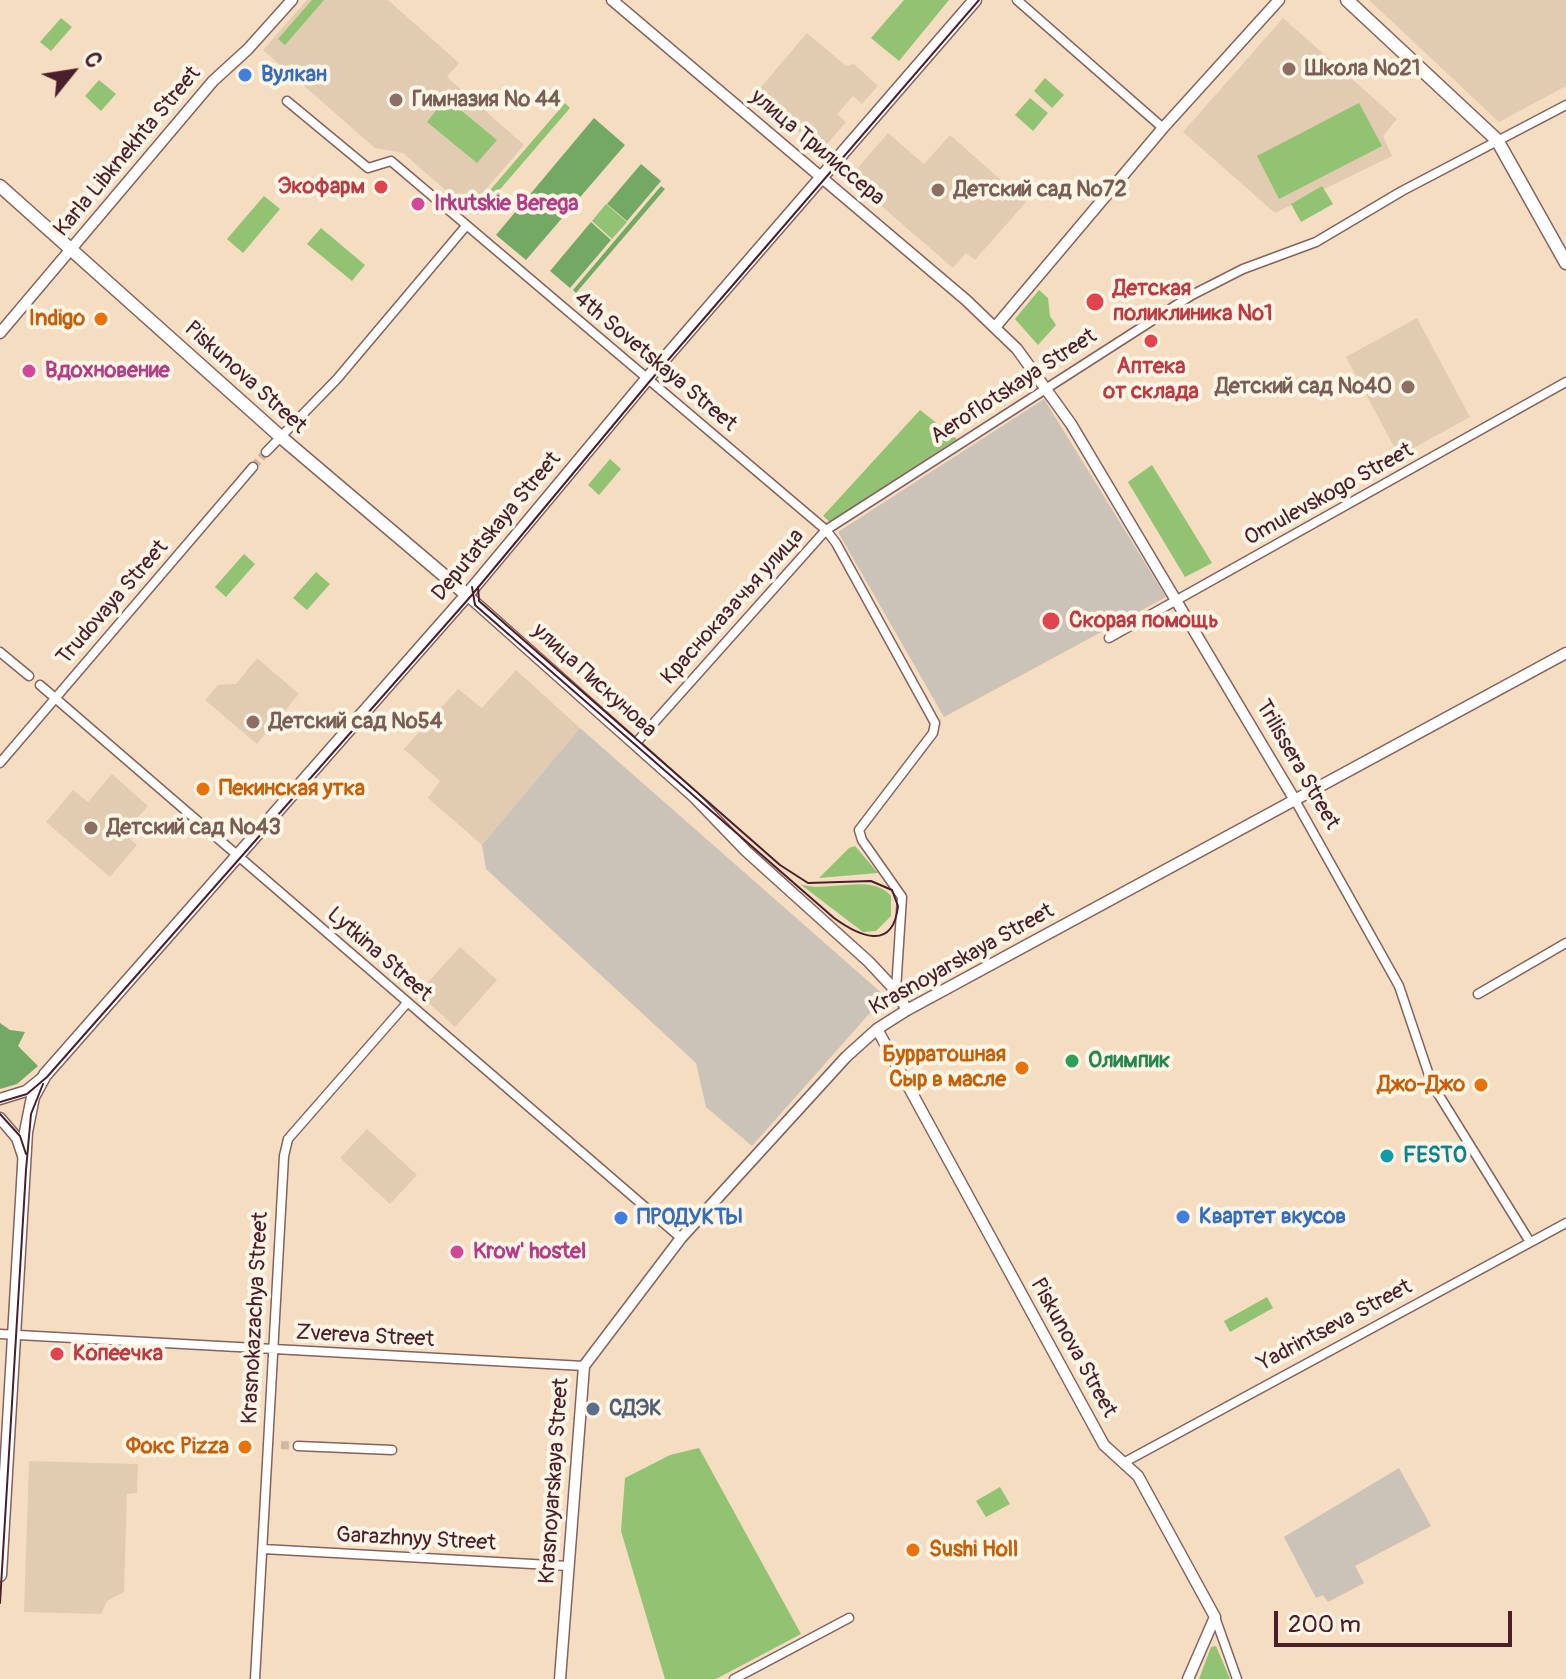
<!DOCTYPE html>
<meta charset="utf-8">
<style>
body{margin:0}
#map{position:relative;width:1566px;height:1679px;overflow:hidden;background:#f4ddc0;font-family:Pangolin,sans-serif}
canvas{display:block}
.north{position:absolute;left:32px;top:32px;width:80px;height:80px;-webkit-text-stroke:6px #fcf5e5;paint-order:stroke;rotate:60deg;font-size:22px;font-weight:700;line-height:32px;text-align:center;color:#4a1f2b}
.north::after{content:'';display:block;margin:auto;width:28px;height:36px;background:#4a1f2b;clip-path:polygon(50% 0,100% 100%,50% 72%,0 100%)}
.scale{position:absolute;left:1274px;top:1611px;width:238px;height:36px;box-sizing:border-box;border:4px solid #4a1f2b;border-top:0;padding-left:10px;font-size:24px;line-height:28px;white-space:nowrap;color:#4a1f2b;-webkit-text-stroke:6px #fcf5e5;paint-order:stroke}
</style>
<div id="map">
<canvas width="1566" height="1679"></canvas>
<div class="north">С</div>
<div class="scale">200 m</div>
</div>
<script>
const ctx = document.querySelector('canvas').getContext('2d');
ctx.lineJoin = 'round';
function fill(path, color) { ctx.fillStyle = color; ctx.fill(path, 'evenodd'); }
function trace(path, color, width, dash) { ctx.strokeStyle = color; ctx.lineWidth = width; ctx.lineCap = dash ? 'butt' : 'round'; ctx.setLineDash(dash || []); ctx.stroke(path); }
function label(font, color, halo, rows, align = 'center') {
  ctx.font = font + ' Pangolin,sans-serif'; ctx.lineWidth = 8; ctx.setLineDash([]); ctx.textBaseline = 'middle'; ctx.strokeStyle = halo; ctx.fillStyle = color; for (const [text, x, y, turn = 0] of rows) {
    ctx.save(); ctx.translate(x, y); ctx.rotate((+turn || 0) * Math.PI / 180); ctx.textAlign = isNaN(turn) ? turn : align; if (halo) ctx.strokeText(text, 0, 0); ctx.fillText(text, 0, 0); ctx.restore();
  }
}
const built = new Path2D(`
 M307,0H388L459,63L447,77L524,145L468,210L403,153L375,148L263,50Z
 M1369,0H1566V86L1499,122Z
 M1283,18L1397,119L1383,136L1392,156L1275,213L1183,132Z
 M807,33L846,66L854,64L878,86L862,104L853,96L837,114L846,122L821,151L755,94Z
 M888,133L924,164L950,135L1026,202L975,260L966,253L953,268L849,178Z
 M1417,318L1470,417L1399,456L1346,357Z
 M257,658L299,694L257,744L205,700L218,685L236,684Z
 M516,670L580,728L482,845L428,798L440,781L404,749L458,689L482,708Z
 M112,774L148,806L124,833L137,845L110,877L46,822L73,790L88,802Z
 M460,947L497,980L455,1027L418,993Z
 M367,1129L417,1175L390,1204L340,1158Z
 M29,1461L138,1464L137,1493L127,1494L124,1592L107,1601L101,1614L24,1612Z`);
const industrial = new Path2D(`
 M1044,399L1166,597L944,717L838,532Z
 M580,728L885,996L752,1146L706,1107L696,1063L486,869L482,845Z
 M1399,1468L1431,1526L1355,1566L1364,1583L1328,1602L1323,1595L1316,1598L1284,1537Z`);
const green = new Path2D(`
 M312,0H324L285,45L278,39Z
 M904,0H949L899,61L871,38Z
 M61,18L72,27L51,51L40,42Z
 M1045,78L1064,95L1052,108L1034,91Z
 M99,80L116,94L101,111L85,96Z
 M446,98L497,140L477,163L427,122Z
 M1030,98L1048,113L1033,131L1015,115Z
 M565,103L570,108L478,215L473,210Z
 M1359,103L1382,146L1279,199L1257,156Z
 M1322,186L1333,204L1301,222L1291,204Z
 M264,196L280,209L243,253L227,239Z
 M606,204L627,222L612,239L592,221Z
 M321,228L365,265L352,281L307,244Z
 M1039,290L1048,298L1050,316L1056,325L1038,345L1015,319Z
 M1076,336L1096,343L1056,368L1051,363Z
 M920,410L957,439L830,522L823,516Z
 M610,459L621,469L599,495L588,485Z
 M1152,465L1212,563L1185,577L1128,482Z
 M244,554L255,564L226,597L215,587Z
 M316,572L330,584L307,610L293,598Z
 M855,846L878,873L819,878L849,848Z
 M800,884C827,894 871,872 891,896V916L876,931L863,932Z
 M1267,1297L1273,1308L1230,1332L1224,1321Z
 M699,1448L801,1634L716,1679H665L621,1531L625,1478L670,1455Z
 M1000,1487L1010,1504L986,1517L976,1501Z
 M1216,1646L1230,1679H1199L1211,1647Z`);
const forest = new Path2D(`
 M594,118L625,145L526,260L496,235Z
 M641,164L661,181L627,221L607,204Z
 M661,186L665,189L576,293L573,290Z
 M591,222L611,240L570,288L550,271Z
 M0,1023L10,1030L25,1032L18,1046L38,1066L17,1084L0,1089Z`);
const minorTunnel = new Path2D(`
 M253,467L266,452
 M281,1445L298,1446`);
const minor = new Path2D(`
 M1017,0L1163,128
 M287,101L368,168L391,161L826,530L836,543L935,723L933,733L859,830L862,840L902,897L896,990
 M266,452L337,379L466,226
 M1109,638L1566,382
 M0,652L29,676
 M40,685L681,1238
 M635,744L826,530L1192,295L1243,269L1316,242L1402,191L1566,105
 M0,763L253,467
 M1296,802L1399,986L1432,1084L1530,1242
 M1478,994L1566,943
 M0,1334L584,1366
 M298,1446L392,1450
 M1123,1463L1566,1223
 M263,1549L568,1566
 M1215,1617L1237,1679
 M255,1679L284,1156L288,1139L407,1003
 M734,1679L849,1618`);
const tertiary = new Path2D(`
 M612,0L966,300L1017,349L1071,424L1296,802
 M996,326L1163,128L1279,0
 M0,333L213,81L248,49L292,0
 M467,595L694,797L746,851L869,962L896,991L907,1010
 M877,1029L1104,1445L1138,1476L1215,1617L1188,1679
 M0,1099L26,1091L41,1079
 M0,1118L17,1138L23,1156
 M560,1679L584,1366L681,1238L846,1057L877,1029L907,1010L1566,653`);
const secondary = new Path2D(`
 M1347,0L1497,140L1566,263
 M0,186L282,438L467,595
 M0,1575L26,1132L33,1097L45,1075L467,595L647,379L975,0`);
const tram = new Path2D(`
 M472,587L475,605L834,918C859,936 893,952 898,906L892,890L871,881L808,883L780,865L479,601L478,587
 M0,1102L27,1094L47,1077L471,596L650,381L979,0
 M0,1114L20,1136L26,1154
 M0,1603L26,1170L31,1114L43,1084`);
const markers = [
 [1289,69,8,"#8d6e63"],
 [245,75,8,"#3f7fe0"],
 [396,100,8,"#8d6e63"],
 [381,187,8,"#e0444e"],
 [938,190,8,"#8d6e63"],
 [418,204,8,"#d1479c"],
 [1095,302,10,"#e0444e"],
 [101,319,8,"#e8710a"],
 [1151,341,8,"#e0444e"],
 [29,371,8,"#d1479c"],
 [1408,387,8,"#8d6e63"],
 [1051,621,10,"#e0444e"],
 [253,722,8,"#8d6e63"],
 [203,789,8,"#e8710a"],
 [91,828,8,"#8d6e63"],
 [1072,1061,8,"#2e9e5b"],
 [1022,1068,8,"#e8710a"],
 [1481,1085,8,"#e8710a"],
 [1387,1156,8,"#0f9aa8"],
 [1183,1217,8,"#3f7fe0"],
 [621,1218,8,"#3f7fe0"],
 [457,1252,8,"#d1479c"],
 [57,1354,8,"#e0444e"],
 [593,1409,8,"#5c6f8a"],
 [245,1447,8,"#e8710a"],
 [913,1550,8,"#e8710a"]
];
const educationNames = [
 ["Школа №21",1305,69],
 ["Гимназия № 44",412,100],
 ["Детский сад №72",954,190],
 ["Детский сад №40",1392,387,"right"],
 ["Детский сад №54",269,722],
 ["Детский сад №43",107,828]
];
const shopNames = [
 ["Вулкан",261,75],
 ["Квартет вкусов",1199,1217],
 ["ПРОДУКТЫ",637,1218]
];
const streetNames = [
 ["улица Трилиссера",817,148,40],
 ["Karla Libknekhta Street",128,152,-50],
 ["4th Sovetskaya Street",655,362,40],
 ["Piskunova Street",245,378,42],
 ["Aeroflotskaya Street",1014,387,-33],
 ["Omulevskogo Street",1329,495,-29],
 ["Deputatskaya Street",497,527,-50],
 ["Trudovaya Street",113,603,-49],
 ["Красноказачья улица",733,607,-48],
 ["улица Пискунова",594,681,42],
 ["Trilissera Street",1297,765,60],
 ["Lytkina Street",379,955,41],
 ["Krasnoyarskaya Street",962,960,-29],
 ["Krasnokazachya Street",256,1318,-87],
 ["Yadrintseva Street",1335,1326,-28],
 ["Zvereva Street",365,1337,3],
 ["Piskunova Street",1073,1348,61],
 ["Krasnoyarskaya Street",555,1481,-86],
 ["Garazhnyy Street",416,1540,3]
];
const healthNames = [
 ["Экофарм",365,187,"right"],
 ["Детская",1113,289],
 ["поликлиника №1",1113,314],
 ["Аптека",1151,367,"center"],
 ["от склада",1151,392,"center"],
 ["Скорая помощь",1069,621],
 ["Копеечка",73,1354]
];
const hotelNames = [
 ["Irkutskie Berega",434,204],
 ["Вдохновение",45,371],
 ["Krow' hostel",473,1252]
];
const foodNames = [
 ["Indigo",85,319],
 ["Пекинская утка",219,789,"left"],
 ["Бурратошная",1006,1055],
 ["Сыр в масле",1006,1080],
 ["Джо-Джо",1465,1085],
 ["Фокс Pizza",229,1447],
 ["Sushi Holl",929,1550,"left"]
];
const leisureNames = [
 ["Олимпик",1088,1061]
];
const cultureNames = [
 ["FESTO",1403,1156]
];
const serviceNames = [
 ["СДЭК",609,1409]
];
fill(built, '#e2ccb1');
fill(industrial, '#cbc2b8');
fill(green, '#91c373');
fill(forest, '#74a965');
trace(minorTunnel, '#d2b7a2', 8, [8, 4]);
trace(minor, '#86625f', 11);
trace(tertiary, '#86625f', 13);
trace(secondary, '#86625f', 15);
trace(minor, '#fff', 8);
trace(tertiary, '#fff', 10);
trace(secondary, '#fff', 12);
trace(tram, '#4a1f2b', 2);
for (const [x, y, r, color] of markers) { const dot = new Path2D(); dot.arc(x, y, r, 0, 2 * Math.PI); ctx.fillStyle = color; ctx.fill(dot); trace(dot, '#fcf5e5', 3); }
label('bold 22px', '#785e54', '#fcf5e5', educationNames, 'left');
label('bold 22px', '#366cbe', '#fcf5e5', shopNames, 'left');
label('22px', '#4a1f2b', '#fcf5e5', streetNames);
label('bold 22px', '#be3a42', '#fcf5e5', healthNames, 'left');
label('bold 22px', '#b23c85', '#fcf5e5', hotelNames, 'left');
label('bold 22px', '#c56008', '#fcf5e5', foodNames, 'right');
label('bold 22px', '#27864d', '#fcf5e5', leisureNames, 'left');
label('bold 22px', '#0d838f', '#fcf5e5', cultureNames, 'left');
label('bold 22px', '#4e5e75', '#fcf5e5', serviceNames, 'left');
</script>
